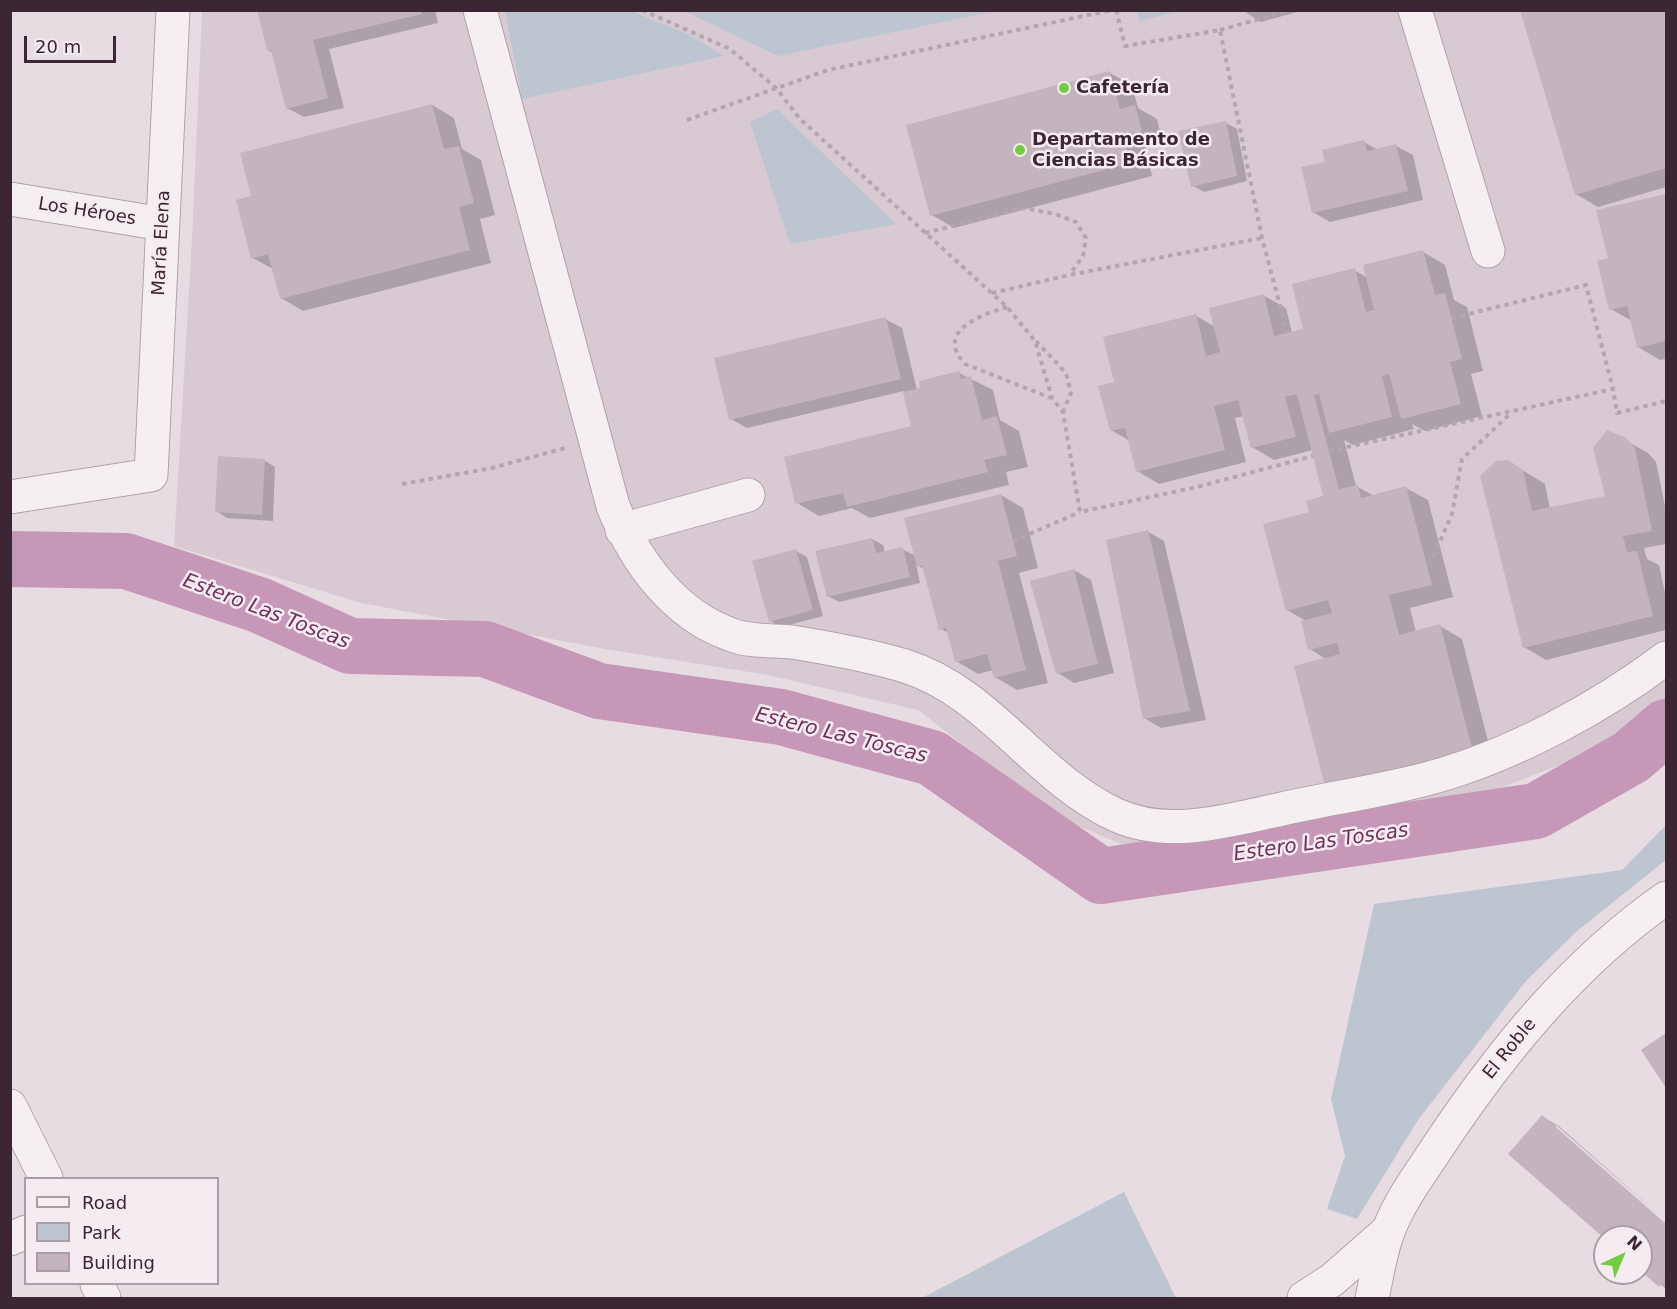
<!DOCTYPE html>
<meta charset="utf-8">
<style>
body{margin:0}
#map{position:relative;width:1677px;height:1309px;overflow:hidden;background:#e7dce2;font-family:"DejaVu Sans",sans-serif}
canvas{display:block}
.frame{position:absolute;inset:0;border:12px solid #3d2633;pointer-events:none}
.legend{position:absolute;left:24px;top:1177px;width:195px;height:108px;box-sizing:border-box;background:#f4ecf1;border:2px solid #ab9da5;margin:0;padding:8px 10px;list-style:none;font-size:18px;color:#3d2633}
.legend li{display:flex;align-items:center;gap:12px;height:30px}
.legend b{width:30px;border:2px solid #ab9da5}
.north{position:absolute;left:1593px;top:1225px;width:60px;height:60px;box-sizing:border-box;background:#f4ecf1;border:2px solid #ab9da5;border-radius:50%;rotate:44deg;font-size:16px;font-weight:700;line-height:24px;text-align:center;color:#3d2633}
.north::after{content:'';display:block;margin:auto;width:21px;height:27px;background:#71cd3f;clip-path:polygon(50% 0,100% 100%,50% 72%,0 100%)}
.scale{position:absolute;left:24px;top:36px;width:92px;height:27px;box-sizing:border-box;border:3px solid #3d2633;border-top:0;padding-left:8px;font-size:18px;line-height:21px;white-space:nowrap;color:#3d2633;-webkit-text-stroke:4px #f4ecf1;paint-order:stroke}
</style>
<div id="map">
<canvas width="1677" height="1309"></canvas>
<div class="frame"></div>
<ul class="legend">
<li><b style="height:8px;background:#f5eff2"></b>Road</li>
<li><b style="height:16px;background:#bdc6d0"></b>Park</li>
<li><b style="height:16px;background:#c3b4bd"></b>Building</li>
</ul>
<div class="north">N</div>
<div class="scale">20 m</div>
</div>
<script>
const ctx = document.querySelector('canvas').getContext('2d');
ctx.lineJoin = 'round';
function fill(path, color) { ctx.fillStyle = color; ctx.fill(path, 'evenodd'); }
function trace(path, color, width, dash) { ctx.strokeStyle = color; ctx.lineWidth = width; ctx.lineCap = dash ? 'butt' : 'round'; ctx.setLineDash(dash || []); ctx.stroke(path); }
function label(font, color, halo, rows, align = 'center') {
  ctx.font = font + ' "DejaVu Sans",sans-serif'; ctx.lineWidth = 5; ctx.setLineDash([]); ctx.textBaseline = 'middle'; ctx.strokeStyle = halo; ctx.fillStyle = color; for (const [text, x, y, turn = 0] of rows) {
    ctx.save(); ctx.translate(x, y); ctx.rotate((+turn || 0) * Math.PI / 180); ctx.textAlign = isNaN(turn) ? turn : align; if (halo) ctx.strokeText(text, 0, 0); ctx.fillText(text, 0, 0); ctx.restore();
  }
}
const built = new Path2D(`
 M202,11H1666V700L1611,745L1475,798L1126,846L1057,817L918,710L768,675L605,649L361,603L174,546L192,239Z`);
const green = new Path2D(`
 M505,11H631L690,35L724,56L522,99Z
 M684,11H996L778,56Z
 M1137,11V10L1180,11L1140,21Z
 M777,109L896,224L790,244L750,122Z
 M1666,825V860L1577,931L1526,981L1418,1120L1357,1219L1327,1209L1345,1156L1331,1099L1374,904L1622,870Z
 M1124,1192L1176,1298H922Z`);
const shadow = new Path2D(`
 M258,10H435L438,23L329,49L344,108L304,117L287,108L273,53L268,50Z
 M1242,10H1304L1261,22Z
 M1522,10H1666V187L1598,207L1576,194Z
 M1110,73L1132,85L1138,108L1157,119L1163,143L1145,148L1152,176L954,228L932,215Z
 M432,105L454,118L462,149L481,160L495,215L480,219L491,263L303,311L281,298L273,269L253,258V197Z
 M1226,123L1237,129L1247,181L1204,192L1193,186Z
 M1364,142L1378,150L1396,146L1413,155L1423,200L1330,222L1313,212L1327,163Z
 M1666,195V359L1660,360L1638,347L1632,321L1611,309L1609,260L1598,212Z
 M1423,252L1445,265L1454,300L1467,307L1483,371L1471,374L1482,416L1425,431L1412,424L1414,429L1353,445L1344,440L1356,486L1374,496L1406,488L1428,500L1453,597L1410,608L1416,632L1440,626L1462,639L1494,765L1310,649L1306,621L1287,610L1325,497L1313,450L1274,460L1252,447L1244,416L1235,418L1246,462L1159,484L1137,471L1130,441L1111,430L1116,383L1195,315L1215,327L1264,296L1286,308L1292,333L1305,330L1354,270L1368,278Z
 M885,319L902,328L917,390L959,373L993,390L1000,420L1019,431L1028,467L1006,472L1009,485L870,518L852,508L819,516L797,503L913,427L904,391L747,428L731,419Z
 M1625,440L1648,453L1656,462L1666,511V544L1644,548L1647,559L1659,565L1666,597V630L1546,660L1524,647L1508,461L1545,484L1550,509L1607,497Z
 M264,460L275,467L273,521L227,518L216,511Z
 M1001,495L1023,508L1038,568L1019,573L1048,683L1017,690L995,677L993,670L978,674L956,661L949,633L941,629L925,570L916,564L920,583L839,602L828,596L872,539L883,545L885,553L902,549L916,556Z
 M1147,531L1164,541L1206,720L1161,728L1144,718Z
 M796,551L807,557L823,616L781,627L770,621Z
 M1074,570L1091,580L1114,673L1074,683L1058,673Z
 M1666,1035V1085L1643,1050Z
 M1543,1117L1559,1126L1666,1221L1556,1125V1129L1666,1226V1289L1641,1269V1237H1605Z`);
const river = new Path2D(`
 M10,559L126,561L259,605L350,646L485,649L599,691L781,717L932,758L1101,876L1536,811L1631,757L1666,727`);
const building = new Path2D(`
 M257,10H421L422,14L313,40L328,98L286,109L271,50H267Z
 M1520,10H1666V168L1575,195Z
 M1110,71L1120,109L1135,105L1142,131L1123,136L1131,163L930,216L906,125Z
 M432,104L444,149L459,146L474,203L459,207L470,250L280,299L268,254L251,259L236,200L251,196L240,153Z
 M1226,121L1237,176L1191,187L1178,131Z
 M1364,140L1367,151L1396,144L1408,191L1312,213L1301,167L1325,162L1322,150Z
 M1666,194V341L1637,348L1627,306L1609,310L1597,261L1608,258L1596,210Z
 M1423,250L1435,295L1445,293L1462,359L1450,362L1461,404L1401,419L1389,374L1382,376L1392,417L1329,433L1319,394L1314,395L1339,489L1358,485L1361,498L1406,486L1432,585L1389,595L1399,635L1440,624L1473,752L1326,790L1294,666L1340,654L1337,643L1308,650L1301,621L1332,613L1328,600L1286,611L1263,524L1309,512L1306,501L1323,496L1297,394L1285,397L1296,437L1251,448L1238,400L1214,406L1225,450L1136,472L1125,428L1110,431L1098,386L1114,382L1103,337L1196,314L1206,356L1220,352L1209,308L1264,294L1274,336L1303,329L1292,284L1355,268L1366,312L1374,310L1363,265Z
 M886,317L901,379L729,420L714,358Z
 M959,371L961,379L971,376L982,420L997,416L1007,455L984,460L988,472L847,507L843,493L795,504L784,457L911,426L903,392L920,388L919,381Z
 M1607,430L1626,438L1635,448L1652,531L1623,536L1627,552L1637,551L1653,616L1523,648L1480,476L1496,461L1508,460L1523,470L1532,511L1605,496L1593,448Z
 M218,456L265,459L262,515L215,512Z
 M1001,494L1017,556L998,561L1026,670L994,678L987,654L955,662L946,628L939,630L922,565L917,567L904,518Z
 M1148,530L1190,711L1143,719L1106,540Z
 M872,538L876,553L903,547L910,577L827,597L815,551Z
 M796,549L813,610L769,622L752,561Z
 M1074,569L1098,664L1056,674L1030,581Z
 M1666,1033V1088L1641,1050Z
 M1542,1115L1666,1224V1278L1659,1287L1641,1271V1237H1605V1239L1508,1154Z`);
const path = new Path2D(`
 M642,10L730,49L776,88L800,119L1007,307L1035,341L1052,398L1063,412L1080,512L1197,487L1313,456
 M1116,10L1125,46L1220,30L1262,238L1287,332
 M1220,30L1291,10
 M687,120L828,70L1112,10
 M925,233L1024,208L1055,214L1076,222L1086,238L1083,256L1070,274
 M992,293L1069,275L1262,238
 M1007,307C981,315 934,331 965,364L1051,398
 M1452,318L1586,285L1613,389
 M1036,341L1066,373L1071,393L1063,412
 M1329,451L1613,389L1617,413L1666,401
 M402,484L492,468L565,448
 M1013,541L1080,512
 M1433,557L1452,514L1462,459L1511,413`);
const minor = new Path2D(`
 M480,10L613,506C635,561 674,615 732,635C750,642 773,640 792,642C829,648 869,655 905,666C989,692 1036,778 1116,815C1169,839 1228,820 1282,809C1331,798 1382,791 1430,778C1511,756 1600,708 1666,658
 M1415,10L1488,251
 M10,199L163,224
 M10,497L151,475L173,10
 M622,530L748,495
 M10,1106L46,1178
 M10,1239L26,1232
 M97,1284L104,1298
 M1304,1298L1332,1280L1388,1231
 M1372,1298C1377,1276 1380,1253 1388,1232C1399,1201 1421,1173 1439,1145C1501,1052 1573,963 1666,898`);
const markers = [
 [1064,88,6,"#71cd3f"],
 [1020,150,6,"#71cd3f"]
];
const poiNames = [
 ["Cafetería",1076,88],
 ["Departamento de",1032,140],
 ["Ciencias Básicas",1032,161]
];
const streetNames = [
 ["Los Héroes",87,212,9],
 ["María Elena",162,243,-87],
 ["El Roble",1510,1049,-51]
];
const waterNames = [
 ["Estero Las Toscas",266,612,21],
 ["Estero Las Toscas",841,736,14],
 ["Estero Las Toscas",1321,843,-8]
];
fill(built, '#d8cad2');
fill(green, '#bdc6d0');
fill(shadow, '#0003');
trace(river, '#c797b8', 56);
fill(building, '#c3b4bd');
trace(minor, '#b1a2aa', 35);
trace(path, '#b3a7ad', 4, [4.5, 4.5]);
trace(minor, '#f5eff2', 33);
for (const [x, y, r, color] of markers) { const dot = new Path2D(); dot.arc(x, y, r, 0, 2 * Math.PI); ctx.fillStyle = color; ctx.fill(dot); trace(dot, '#f4ecf1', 2); }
label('bold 18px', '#3d2633', '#f4ecf1', poiNames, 'left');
label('18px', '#3d2633', '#f4ecf1', streetNames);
label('italic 20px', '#70305a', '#f4ecf1', waterNames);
</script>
